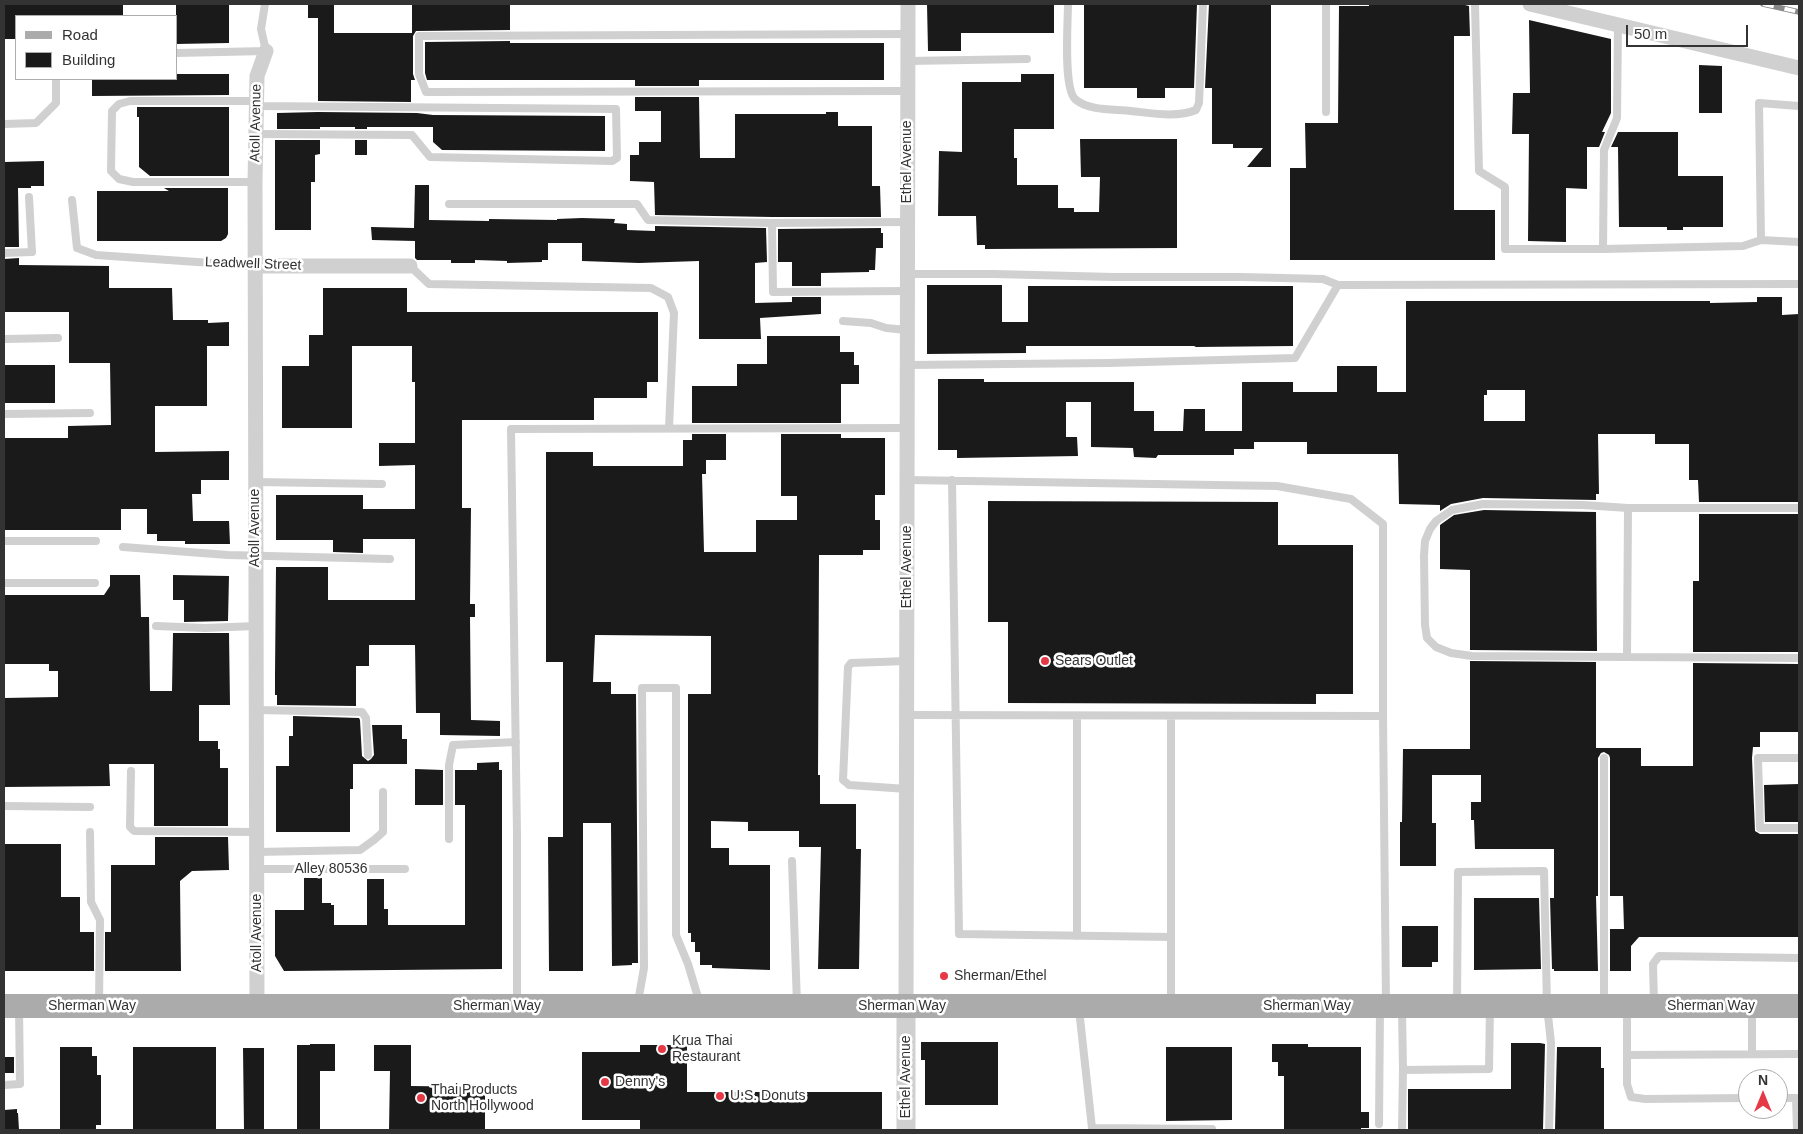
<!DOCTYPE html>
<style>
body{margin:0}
#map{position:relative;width:1803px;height:1134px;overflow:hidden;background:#fff;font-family:Helvetica,sans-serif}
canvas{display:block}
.frame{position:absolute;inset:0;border:5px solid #333;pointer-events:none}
.legend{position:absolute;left:15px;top:15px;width:162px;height:65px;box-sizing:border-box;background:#fff;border:1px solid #adadad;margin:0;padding:6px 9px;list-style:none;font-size:15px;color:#333}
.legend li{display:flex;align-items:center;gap:10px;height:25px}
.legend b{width:25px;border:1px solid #adadad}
.north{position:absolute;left:1738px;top:1069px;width:50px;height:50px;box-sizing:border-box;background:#fff;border:1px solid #adadad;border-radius:50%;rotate:0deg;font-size:14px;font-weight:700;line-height:20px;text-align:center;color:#333}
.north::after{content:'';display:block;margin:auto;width:18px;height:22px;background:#e63946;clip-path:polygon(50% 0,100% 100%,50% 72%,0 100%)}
.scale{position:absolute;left:1626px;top:25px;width:122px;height:22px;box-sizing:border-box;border:2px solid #333;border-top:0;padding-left:6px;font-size:15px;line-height:18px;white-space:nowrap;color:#333;-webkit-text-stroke:4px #fff;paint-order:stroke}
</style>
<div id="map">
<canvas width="1803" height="1134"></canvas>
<div class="frame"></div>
<ul class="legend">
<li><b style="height:6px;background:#ababab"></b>Road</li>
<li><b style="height:14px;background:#1a1a1a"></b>Building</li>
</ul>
<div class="north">N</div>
<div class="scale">50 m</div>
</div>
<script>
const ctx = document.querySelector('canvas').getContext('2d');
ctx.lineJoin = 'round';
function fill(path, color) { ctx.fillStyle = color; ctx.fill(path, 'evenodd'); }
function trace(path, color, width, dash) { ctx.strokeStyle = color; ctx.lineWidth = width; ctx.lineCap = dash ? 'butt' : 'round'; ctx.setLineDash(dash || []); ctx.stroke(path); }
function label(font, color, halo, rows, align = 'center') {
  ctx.font = font + ' Helvetica,sans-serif'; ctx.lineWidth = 5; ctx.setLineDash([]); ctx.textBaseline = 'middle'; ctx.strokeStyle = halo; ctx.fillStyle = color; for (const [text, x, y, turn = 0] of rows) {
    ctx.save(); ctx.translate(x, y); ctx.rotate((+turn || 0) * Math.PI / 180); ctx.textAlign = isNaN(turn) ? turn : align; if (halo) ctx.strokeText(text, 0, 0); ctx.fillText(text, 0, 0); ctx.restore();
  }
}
const building = new Path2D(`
 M4,4H123V16H16V39H4Z
 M176,4H229V43L176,44Z
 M308,4H334V33H412V4H510V30L416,31L413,36V74L415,80H411V102L318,101V18H308Z
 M927,4H1054V33H961V51H928Z
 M1084,4H1197L1194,88H1165V98H1137V88H1084Z
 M1209,4H1271V167H1247L1263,148H1233V144H1212V88H1205Z
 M1369,4H1461L1469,6L1470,36H1454V210H1495V260H1290V168H1306L1305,123H1338L1339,6H1369Z
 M1529,20L1611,39V113L1602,132H1605L1599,147H1587V189L1566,188V242L1528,241L1529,134H1512L1513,93H1530Z
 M510,41V43H884V80H699V86H635V80H427L425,73V42Z
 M1699,65L1722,66V113H1699Z
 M176,74H229V95L92,96V79H176Z
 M1021,74H1054V129H1014V158H1017V185H1058V208H1074V212H1099L1100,177H1081L1080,139H1177V248L985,249V245H977L976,216H938L939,151L962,152V82H1021Z
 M635,97H699L700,158H735V114H826V112H838V126H872V186H880L881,217H772L655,215L654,182L630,181V155H639V142H661V111H635Z
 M137,107H229V176H150L139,167V117H137Z
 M318,112L417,113L433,115L605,116V151L442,150L433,142V127H367V129H355V127H320V129H277V113Z
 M1618,132H1678V176H1723V227H1683V230H1667V227H1619L1618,147H1611Z
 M275,140H320V154L315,155V182H311V230H275Z
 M355,140H367V155H355Z
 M44,161V186H31V188H18L19,247H4V162Z
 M415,185H429V220L489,221V219L557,220V219L582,218L615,219L614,223L627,224V230L655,231V226L766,228L767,262L755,263V303L792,302V297H821V314L760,318L761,339H699V261L639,263L582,261V243H548V260H542V262L507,263V261L475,260V263H451V260H417L415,258V241L372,240L371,227L414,228Z
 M164,188H228V234L226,238L221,241H97V191H169Z
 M881,228V233H883V248H876L875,270H869V272L821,273V286H792V262H778V229Z
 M19,258V265L109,266V288H172L173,320H208V323L229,322V346H207V406H155V452L229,451V480H201V494H192L193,521H229L230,544H185V541H157V534H147V509H121V530H4V438H68V426L111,425L110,363H69V312H4V259Z
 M927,285H1002V322H1028V286H1293V346L1196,347L1194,346H1026V353L927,354Z
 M323,288H407V312H658V382H647V398H594V420H462V508H471L470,604H475V617H470L471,720L500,721V736L440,735V713H416L415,645H369V666H356V706L277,705V695H275V674L276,567H328V600H415V539H363V553L333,552V540H276V495H363V509H415V465L379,466V443H415V382H412V346H352V428H282V366H309V335H323Z
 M1757,297H1782V315L1799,314V502H1699L1698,480H1689V444H1655V434H1598L1599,494H1596V500L1483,498L1451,504L1440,511V505L1399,504L1398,454H1307V442H1254V449H1234V455H1158L1156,458L1134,457L1133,448L1091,447V402H1066V437H1077L1078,456L957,458V450H938V379H984V382H1134V411H1154V431H1183L1184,409H1205V431H1242V382H1293V392H1337V366H1377V392H1406V301H1710V303L1757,302ZM1487,390H1525V421H1484V395H1487Z
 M767,336H840V352H854V365H859V384H841V423H692V386H737V364H767Z
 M4,365H55V403H4Z
 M692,434H726V460H706V474H702L704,552H756V520H797V496H781V434H841V438H885V495H875V520H880V550H863V555H819L818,775H820V804H856V849H861L859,969H818L821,847H799V831H748V822L711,821V848H729V865H770V970L712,968V965H700V952H695V942H691V933H688V694H711V636L595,635L593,682H611V694H636L638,963H632V965L612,966L611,823H583V971H549L548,837H563V662H546V452H593V466H683V440H692Z
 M988,501L1278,502V545H1353V694H1316V704L1008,703V622H988Z
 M1484,510L1596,512L1597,651L1470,650V570L1440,569V525L1454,515Z
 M1699,514H1799V652H1693V581H1699Z
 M110,575H140L141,617H149L150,691H172L173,633H229L230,705H199V741H218V749H220V768H228V826H154V764H109L110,786L4,787V698L58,697V671H49V664H4V595H104L110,586Z
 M173,575L229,576L228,621L184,622V600H173Z
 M1470,661L1596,662V748H1641V766H1693V663L1799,664V732H1760V747H1753L1752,758L1755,831L1760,834H1799V937H1639L1631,946V971H1610V929H1624L1623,896H1610V758L1609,755L1604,752L1601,753L1598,758V896H1596L1598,971H1554V969H1552L1550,898H1554V849H1475L1474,820H1471V802H1481V775H1432V823H1436V866H1400V822H1402L1403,749H1470Z
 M293,716L359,718L360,720L362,756L368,761L371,759L374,755L372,725H402V739H407V764H353V789H350V832H276V766H289V736H293Z
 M499,762V770H502V969L284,971L275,956V910H304V878H322V903H331V905H334V925H367V879H384V909H388V925H465V805H455V770H477V763Z
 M415,769L443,770V805H415Z
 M1799,784V822H1765L1764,785Z
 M155,837H228L229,870L192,871L180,881L181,971H105V932H111V865H155Z
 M4,844H61V897H80V932H94V971H4Z
 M1474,898H1539L1541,969L1474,970Z
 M1402,926H1438V962H1432V967H1402Z
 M921,1042H998V1105H925V1060H921Z
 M1511,1043H1540L1545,1044L1543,1129H1408V1089H1511Z
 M310,1044H335V1071H320V1130H297V1045H310Z
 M1272,1044H1308V1047H1361V1112H1369V1128H1361V1130H1284V1076H1278V1062H1272Z
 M374,1045H411V1086L485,1087V1130H389L390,1071H374Z
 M640,1045H687V1092H882V1130H640V1120H582V1052H640Z
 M60,1047H92V1056H97V1075H101V1125H96V1130H60Z
 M133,1047H216V1130H133Z
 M1166,1047H1232V1120L1166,1121Z
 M1557,1047H1601V1068H1604V1130L1555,1129Z
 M243,1048H264V1130H244Z
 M4,1057H14V1073H4Z
 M17,1109V1113H18L19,1130H4V1110Z`);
const service = new Path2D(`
 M1068,4C1068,22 1063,87 1075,99C1088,111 1114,109 1131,111C1151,113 1177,118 1196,110L1199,103L1203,4
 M1326,4V112
 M1475,4L1479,171L1505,187V249H1603L1604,150L1617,118L1618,25
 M908,34L419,36V74L426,92L908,91
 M176,53L266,51L261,29L265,4
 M908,61L1027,59
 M4,124L36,123L56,103V79
 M256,134L412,135L430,157L612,161L617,158L616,109L256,106
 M255,182H133L119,179L111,171L112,111L119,104L130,101H256
 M72,200L77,248L96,255L255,266
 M449,204H637L648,220L772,223L773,292L907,291
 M772,223L907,222
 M1761,240L1759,103L1799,106
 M1603,249L1743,246L1761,240L1799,242
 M4,253L32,252L29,197
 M410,266L429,284L651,288L668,297L674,313L669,428
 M907,274H994L1114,277H1242L1323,279L1338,285
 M843,321L871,323L886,328L907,330
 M4,339L58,338
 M907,365L1108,363L1295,358L1338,285L1799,284
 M4,414L90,413
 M952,480L959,934L1171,937
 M255,482L382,484
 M1628,508L1627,657L1799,658
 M4,541H96
 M123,547L228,555L390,559
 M4,583H95
 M156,626L205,628L256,626
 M1627,657L1472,656L1451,653L1436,647L1427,638L1425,625L1424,556L1425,541L1430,529L1436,521L1452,510L1483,504L1583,505L1628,508H1799
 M907,661L851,663L848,667L843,780L849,785L907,789
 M256,710L362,712L366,718L368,755
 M907,715L1383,716V524L1351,499L1277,486L907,480
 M1077,716V936
 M1383,716L1386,1004
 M1604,758V1004
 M1799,758H1758L1760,828H1799
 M131,771L130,827L134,831L256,832
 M4,806L90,807
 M90,832L91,902L100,920L99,1004
 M449,839V765L453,745L516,742
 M256,852L360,850L374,840L383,832V792
 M792,861L797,1004
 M256,869H405
 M638,1002L644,968L642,688H676V935L688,964L700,1004
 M517,1004V833L511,429L907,428
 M1171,1004V716
 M1457,1004L1458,872L1544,871L1547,1006L1551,1043L1549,1130
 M1654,1004L1653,964L1659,956L1799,958
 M1402,1008L1403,1070L1489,1069L1490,1008
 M1627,1008V1084L1631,1097L1645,1099L1748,1098
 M1079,1009L1092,1128L1212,1129
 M1752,1054V1008
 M1627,1055L1799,1054
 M4,1085L20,1084L19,1008
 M1778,1098H1796L1797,1130
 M1379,1124L1380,1008
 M1402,1130L1403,1070`);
const minor = new Path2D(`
 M1530,4L1799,68
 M255,266H410
 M257,1006L255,182L257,76L266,51
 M906,1006L908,4`);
const tertiary = new Path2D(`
 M906,1006V1130`);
const primary = new Path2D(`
 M4,1006H1799`);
const rail = new Path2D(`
 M1763,4L1799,12`);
const markers = [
 [1045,661,5,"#e63946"],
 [944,976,5,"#e63946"],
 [662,1049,5,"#e63946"],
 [605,1082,5,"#e63946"],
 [720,1096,5,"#e63946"],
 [421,1098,5,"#e63946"]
];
const streetNames = [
 ["Atoll Avenue",256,123,-89],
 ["Ethel Avenue",907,162,-90],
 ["Leadwell Street",253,264,2],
 ["Atoll Avenue",255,528,-90],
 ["Ethel Avenue",907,567,-90],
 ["Alley 80536",331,869],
 ["Atoll Avenue",257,933,-90],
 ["Sherman Way",92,1006],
 ["Sherman Way",497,1006],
 ["Sherman Way",902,1006],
 ["Sherman Way",1307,1006],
 ["Sherman Way",1711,1006],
 ["Ethel Avenue",906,1077,-90]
];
const poiNames = [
 ["Sears Outlet",1055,661],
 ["Sherman/Ethel",954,976],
 ["Krua Thai",672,1041],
 ["Restaurant",672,1057],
 ["Denny's",615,1082],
 ["Thai Products",431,1090],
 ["North Hollywood",431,1106],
 ["U.S. Donuts",730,1096]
];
fill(building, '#1a1a1a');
trace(service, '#d0d0d0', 8);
trace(minor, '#d0d0d0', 15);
trace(tertiary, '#d0d0d0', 19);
trace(primary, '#ababab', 24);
trace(rail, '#888', 5.5);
trace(rail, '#fff', 4, [11]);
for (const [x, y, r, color] of markers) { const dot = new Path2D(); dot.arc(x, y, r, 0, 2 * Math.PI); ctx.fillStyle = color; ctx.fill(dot); trace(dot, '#fff', 2); }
label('14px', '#333', '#fff', streetNames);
label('14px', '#333', '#fff', poiNames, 'left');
</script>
